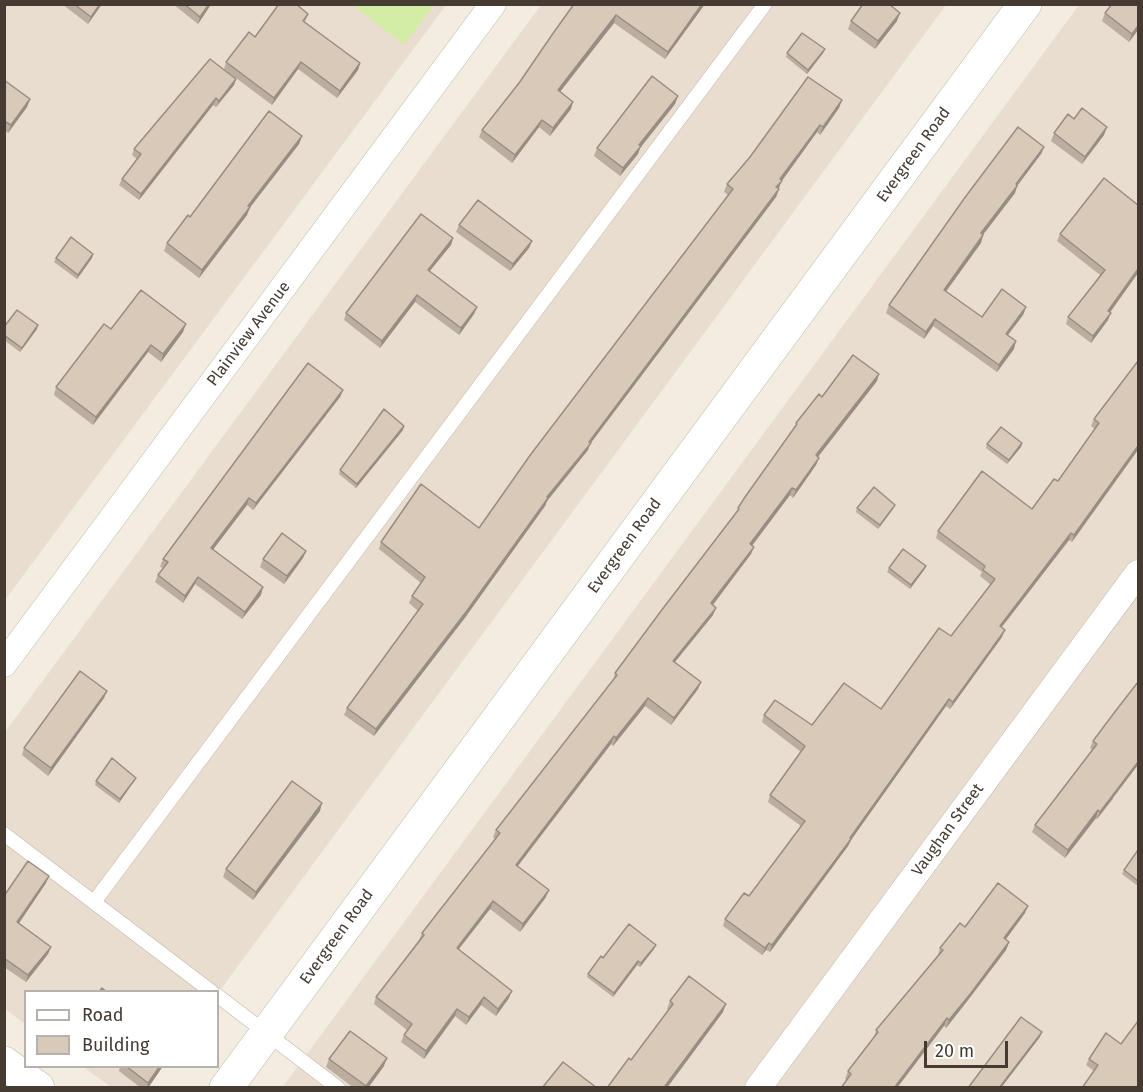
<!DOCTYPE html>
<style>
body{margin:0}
#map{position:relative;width:1143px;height:1092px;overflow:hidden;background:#f3ece1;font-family:"Fira Sans",sans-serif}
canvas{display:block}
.frame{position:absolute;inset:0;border:6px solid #453b32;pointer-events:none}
.legend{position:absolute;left:24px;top:990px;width:195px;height:78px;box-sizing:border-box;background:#fff;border:2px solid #b5b1ad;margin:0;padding:8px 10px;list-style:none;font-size:18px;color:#453b32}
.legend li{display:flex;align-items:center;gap:12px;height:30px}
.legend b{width:30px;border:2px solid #b5b1ad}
.scale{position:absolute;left:924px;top:1041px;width:84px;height:27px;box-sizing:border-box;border:3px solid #453b32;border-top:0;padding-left:8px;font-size:18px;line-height:21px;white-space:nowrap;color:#453b32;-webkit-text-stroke:4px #fff;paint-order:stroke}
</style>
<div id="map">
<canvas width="1143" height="1092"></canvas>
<div class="frame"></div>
<ul class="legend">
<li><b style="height:8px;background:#fff"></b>Road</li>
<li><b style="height:16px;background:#d9c9b9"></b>Building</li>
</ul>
<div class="scale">20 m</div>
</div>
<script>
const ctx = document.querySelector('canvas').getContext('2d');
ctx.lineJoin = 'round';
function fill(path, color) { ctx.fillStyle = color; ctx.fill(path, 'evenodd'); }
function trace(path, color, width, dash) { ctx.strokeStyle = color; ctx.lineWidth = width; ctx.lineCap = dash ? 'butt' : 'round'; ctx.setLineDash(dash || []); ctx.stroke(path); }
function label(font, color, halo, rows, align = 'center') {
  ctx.font = font + ' "Fira Sans",sans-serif'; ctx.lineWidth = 5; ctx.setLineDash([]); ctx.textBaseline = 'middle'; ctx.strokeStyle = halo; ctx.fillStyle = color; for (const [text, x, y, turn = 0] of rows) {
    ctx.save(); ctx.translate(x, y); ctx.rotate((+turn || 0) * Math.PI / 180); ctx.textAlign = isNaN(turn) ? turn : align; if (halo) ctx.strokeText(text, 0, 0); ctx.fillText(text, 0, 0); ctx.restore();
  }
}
const residential = new Path2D(`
 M5,5H446L5,600Z
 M541,5H946L218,993L26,992L25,1024L5,1009V732Z
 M1079,5H1138V1087L282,1088Z
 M83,1067H163L147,1088L111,1087Z`);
const green = new Path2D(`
 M352,5H434L404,44Z`);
const service = new Path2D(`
 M4,834L212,992
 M94,902L765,4
 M218,996L338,1088`);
const minor = new Path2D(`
 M4,664L493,4
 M758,1088L1138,573`);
const tertiary = new Path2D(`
 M4,1063L38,1088
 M226,1088L1025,4`);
const wall = new Path2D(`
 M62,4H102L88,24Z
 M173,4H211L198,24Z
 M574,4H705L665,59L614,23L560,92L571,109L550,136L539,127L512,163L479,137L482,130L519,83Z
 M1138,4V30L1129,42L1102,21L1105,13Z
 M308,14L305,22L360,63L358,70L337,98L298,69L272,105L224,69L226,62L255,37Z
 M851,21H897L875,49L848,29Z
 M787,53H823L807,74L786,57Z
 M236,79L234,85L216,107L213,105L139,200L119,185L122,179L137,159L132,155L134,149Z
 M4,80L30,99L27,107L8,133L4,130Z
 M675,104L640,148L638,154L620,176L594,156L597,148Z
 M839,108L820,135L817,132L781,182L776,197L590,444L588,450L547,501L545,506L464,619L374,736L344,715L347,708L418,611L409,603L412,596L421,583L379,549L381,542L479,528L728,195L724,192L727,184Z
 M1054,133L1104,135L1082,164L1051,141Z
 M302,136L299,144L250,207L247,215L199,278L164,251L167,243L190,217Z
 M1044,147L1041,154L1017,186L1015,193L983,235L981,243L946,291L982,317L1026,307L1023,315L1008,335L1014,349L997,372L933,326L924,339L886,313L889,305Z
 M1138,205V273L1110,312L1108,320L1091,343L1066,324L1068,317L1100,275L1057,241L1060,234Z
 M459,225L532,241L529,248L510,271L456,232Z
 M453,238L451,245L429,271L477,307L474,314L459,335L415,302L380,348L344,320L346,313Z
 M93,254L92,258L77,279L54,262L56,258Z
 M4,327L37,329L20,352L4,340Z
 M111,329L183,332L161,362L148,352L93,425L54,395L56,387Z
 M1138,361L1072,542L1069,540L1002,627V637L950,709L946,706L851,840L848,846L770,952L766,950L762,955L723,926L725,919L749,896L801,826L768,802L770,795L801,752L762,722L764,715L812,725L881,709L951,636L991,585L980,576L982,572L936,538L938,531L1032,509L1058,481L1095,429L1091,426L1094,419Z
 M877,381L818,457L819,458L816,465L793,498L790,495L752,546L751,554L713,605V615L675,662L701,682L698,689L671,725L645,706L613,746L611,744L518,866L546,897L520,932L490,909L459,949L509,998L496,1016L481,1005L466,1025L455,1016L424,1059L401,1042L404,1035L407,1030L374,1004L376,997L419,940L422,933L495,839L493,837L496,830L613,681L615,673L736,514L738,508L794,429L796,423L822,397Z
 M343,390L340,397L253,510L247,505L213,549L261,595L242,619L195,584L183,603L155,582L158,575L163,568L160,567L163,559Z
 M403,430L356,488L339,474L340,470Z
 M1022,443L1021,447L1007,464L986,448L987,444Z
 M857,508L893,509L878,529L856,512Z
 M306,551L303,558L284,584L260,567L263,559Z
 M926,566L924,570L910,589L887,572L889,568Z
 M107,691L104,698L48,776L22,755L24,748Z
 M1114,713L1113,799L1097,819L1096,818L1065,858L1032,832L1035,825L1092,750L1090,748L1093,741Z
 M96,781H134L119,803L95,785Z
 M320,811L253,900L223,877L226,869Z
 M1138,850V886L1122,874L1124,870Z
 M46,883L19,923L51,947L48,954L26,982L4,967V896Z
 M1025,913L1005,940L1009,942L1006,950L968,1000L946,1028L944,1026L847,1080L845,1079L848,1071L874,1038L876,1030L938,955L940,948L965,927Z
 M654,949L640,967L637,965L613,997L587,977L588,974L603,958Z
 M670,1001L723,1012L667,1087L631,1060L669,1010L667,1009Z
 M1121,1044L1138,1088L1094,1071L1086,1065L1089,1059Z
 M329,1059L384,1066L368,1088H354L326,1067Z
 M120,1066H163L148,1088H141L119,1071Z`);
const shadedWall = new Path2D(`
 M100,4H102L88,24L91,17Z
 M209,4H211L210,6L198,24L200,17Z
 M702,4H705L665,59L668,52Z
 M900,13L897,21L875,49L878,41Z
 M616,15L614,23L555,98L558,90Z
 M1138,26V30L1129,42L1132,34Z
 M825,49L823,53L807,74L808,70Z
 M301,62L298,69L272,105L274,98Z
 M360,63L358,70L337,98L340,91Z
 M236,79L234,85L216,107L219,101Z
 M678,96L675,104L640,148L638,154L620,176L623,168L639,145Z
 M216,98L213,105L139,200L141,194Z
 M30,99L27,107L8,133L11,125Z
 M842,100L839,108L820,135L823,127Z
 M573,102L571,109L550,136L553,128Z
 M542,120L539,127L512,163L515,155Z
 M820,125L817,132L781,182L779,188L773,194L780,179Z
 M1107,127L1104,135L1082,164L1085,157Z
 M302,136L299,144L245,214L248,206Z
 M1044,147L1041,154L1017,186L1015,193L978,241L981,233Z
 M779,189L776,197L590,444L588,450L547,501L545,506L464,619L374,736L376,729L547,497Z
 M250,207L247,215L199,278L202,270Z
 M983,235L981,243L942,297L944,290Z
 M453,238L451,245L425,277L428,270Z
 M532,241L529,248L510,271L513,264Z
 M93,254L92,258L77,279L78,275Z
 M1138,269V273L1106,318L1108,311Z
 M417,295L415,302L380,348L382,341Z
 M477,307L474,314L459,335L461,328Z
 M1026,307L1023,315L1003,341L1006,334Z
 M1111,313L1108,320L1091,343L1093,336Z
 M935,319L933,326L924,339L926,332Z
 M186,324L183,332L161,362L163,354Z
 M38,325L37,329L20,352L22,348Z
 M1016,341L1014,349L997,372L999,365Z
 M151,345L148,352L93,425L96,417Z
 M879,374L877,381L813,463L816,455Z
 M343,390L340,397L253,510L256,503Z
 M404,426L403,430L356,488L357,484Z
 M1022,443L1021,447L1007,464L1009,460Z
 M1138,446V450L1072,542L1074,535Z
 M819,458L816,465L793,498L796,490Z
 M792,488L790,495L747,552L750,544Z
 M249,498L247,505L209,555L211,548Z
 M895,505L893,509L878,529L880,525Z
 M1071,533L1069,540L997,633L1000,626Z
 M754,547L751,554L708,611L711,603Z
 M306,551L303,558L284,584L287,576Z
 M926,566L924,570L910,589L911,585Z
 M198,577L195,584L183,603L185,596Z
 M263,587L261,595L242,619L245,612Z
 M716,608L713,615L670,668L673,661Z
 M1005,630L1002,637L950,709L953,702Z
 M701,682L698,689L671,725L674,718Z
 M107,691L104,698L48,776L51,768Z
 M648,698L645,706L613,746L616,738Z
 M949,699L946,706L851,840L848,846L770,952L772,945Z
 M614,736L611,744L513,872L516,865Z
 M1138,762V765L1097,819L1100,812Z
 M136,778L134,781L119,803L120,799Z
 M322,803L320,811L253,900L256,892Z
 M1098,810L1096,818L1065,858L1068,850Z
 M49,876L46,883L15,929L17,922Z
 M549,890L546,897L520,932L523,924Z
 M493,901L490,909L454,955L457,948Z
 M1028,906L1025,913L1001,946L1004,938Z
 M1009,942L1006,950L968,1000L946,1028L949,1020Z
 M769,943L766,950L762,955L765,948Z
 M656,945L654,949L640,967L641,963Z
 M51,947L48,954L26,982L28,975Z
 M638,961L637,965L613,997L614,993Z
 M512,991L509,998L496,1016L498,1009Z
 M484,997L481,1005L466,1025L469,1017Z
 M726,1004L723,1012L667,1088L665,1086Z
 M457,1009L455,1016L424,1059L426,1051Z
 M947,1018L944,1026L897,1088H894Z
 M1042,1032L1040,1037L1001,1088H999Z
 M387,1058L384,1066L368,1088H365Z
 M160,1066H163L148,1088H147L148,1083Z`);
const building = new Path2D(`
 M74,4H100L91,17Z
 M184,4H209L200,17Z
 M279,4H296L308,14L303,21L360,63L340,91L301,62L274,98L226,62L249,32L255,37Z
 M574,4H702L668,52L616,15L558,90L573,102L553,128L542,120L515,155L482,130L519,83L554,32Z
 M863,4H889L900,13L878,41L851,21Z
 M1112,4H1138V26L1132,34L1105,13Z
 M802,33L825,49L808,70L787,53Z
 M210,59L236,79L219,101L216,98L141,194L122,179L141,154L134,149Z
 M652,76L678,96L639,145L641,146L623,168L597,148Z
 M808,77L842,100L823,127L820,125L780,179L782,181L776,187L779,189L589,442L591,443L547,497L548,498L466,612L376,729L347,708L423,604L412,596L425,577L381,542L421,484L479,528L531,454L733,189L727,184L750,157Z
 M4,80L30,99L11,125L4,121Z
 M1082,108L1107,127L1085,157L1054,133L1068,114L1074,119Z
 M269,111L302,136L248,206L250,207L202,270L167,243L188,215L190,217Z
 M1018,127L1044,147L1016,184L1017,186L981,233L983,235L944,290L982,317L1002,289L1026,307L1006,334L1016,341L999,365L935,319L926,332L889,305L966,196Z
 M1104,178L1138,205V269L1108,311L1111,313L1093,336L1068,317L1105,270L1060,234Z
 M478,200L532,241L513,264L459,225Z
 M421,214L453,238L428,270L477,307L461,328L417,295L382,341L346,313Z
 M71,237L93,254L78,275L56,258Z
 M141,290L186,324L163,354L151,345L96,417L56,387L104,324L111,329Z
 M17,310L38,325L22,348L4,335V327Z
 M853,355L879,374L816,455L819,458L796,490L792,488L750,544L754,547L711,603L716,608L673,661L701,682L674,718L648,698L616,738L614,736L516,865L549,890L523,924L493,901L457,948L512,991L498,1009L484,997L469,1017L457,1009L426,1051L404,1035L412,1024L376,997L424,935L422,933L500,833L496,830L617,675L615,673L661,611L739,509L738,508L745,497L797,424L796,423L819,394L822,397Z
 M1138,361V446L1074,535L1071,533L1000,626L1005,630L953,702L949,699L850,838L851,839L772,945L769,943L765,948L725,919L744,893L749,896L805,821L770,795L805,746L764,715L775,700L812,725L844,683L881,709L939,628L951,636L995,579L983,570L985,566L938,531L982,471L1032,509L1054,479L1058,481L1099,423L1094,419Z
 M308,363L343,390L256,503L249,498L211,548L263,587L245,612L198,577L185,596L158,575L168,562L163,559Z
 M384,409L404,426L357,484L340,470Z
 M1001,427L1022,443L1009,460L987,444Z
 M874,487L895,505L880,525L857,508Z
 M282,533L306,551L287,576L263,559Z
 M903,549L926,566L911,585L889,568Z
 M80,671L107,691L51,768L24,748Z
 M1138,682V762L1100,812L1098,810L1068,850L1035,825L1097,744L1093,741L1114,713Z
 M112,758L136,778L120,799L96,781Z
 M292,781L322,803L256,892L226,869Z
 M1138,850V881L1124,870Z
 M28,861L49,876L17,922L51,947L28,975L4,958V896Z
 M998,883L1028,906L1004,938L1009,942L971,993L949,1020L947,1018L894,1088H841L851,1074L848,1071L878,1032L876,1030L943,950L940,948L960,923L965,927Z
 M629,924L656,945L641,963L638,961L614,993L588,974L601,956L603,958Z
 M689,976L726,1004L665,1086L668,1088H607L629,1058L631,1060L673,1004L670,1001Z
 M102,988L107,992H99Z
 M1021,1017L1042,1032L999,1088H968Z
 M1138,1021V1088H1082L1098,1065L1089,1059L1106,1033L1121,1044Z
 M350,1031L387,1058L366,1086L329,1059Z
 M563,1062L597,1088H542Z
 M126,1066H160L148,1083Z`);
const streetNames = [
 ["Evergreen Road",914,155,-54],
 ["Plainview Avenue",249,334,-53],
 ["Evergreen Road",625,546,-54],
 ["Vaughan Street",948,830,-54],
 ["Evergreen Road",337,937,-54]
];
fill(residential, '#e8ddcf');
fill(green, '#d3eda5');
trace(service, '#c2b6a6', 15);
trace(minor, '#c2b6a6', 27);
trace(tertiary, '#c2b6a6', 34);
trace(service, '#fff', 14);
trace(minor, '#fff', 26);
trace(tertiary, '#fff', 33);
fill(wall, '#bbad9f');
fill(shadedWall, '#988d82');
fill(building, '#d9c9b9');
trace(building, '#988d82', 1.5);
label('16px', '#453b32', '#fff', streetNames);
</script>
